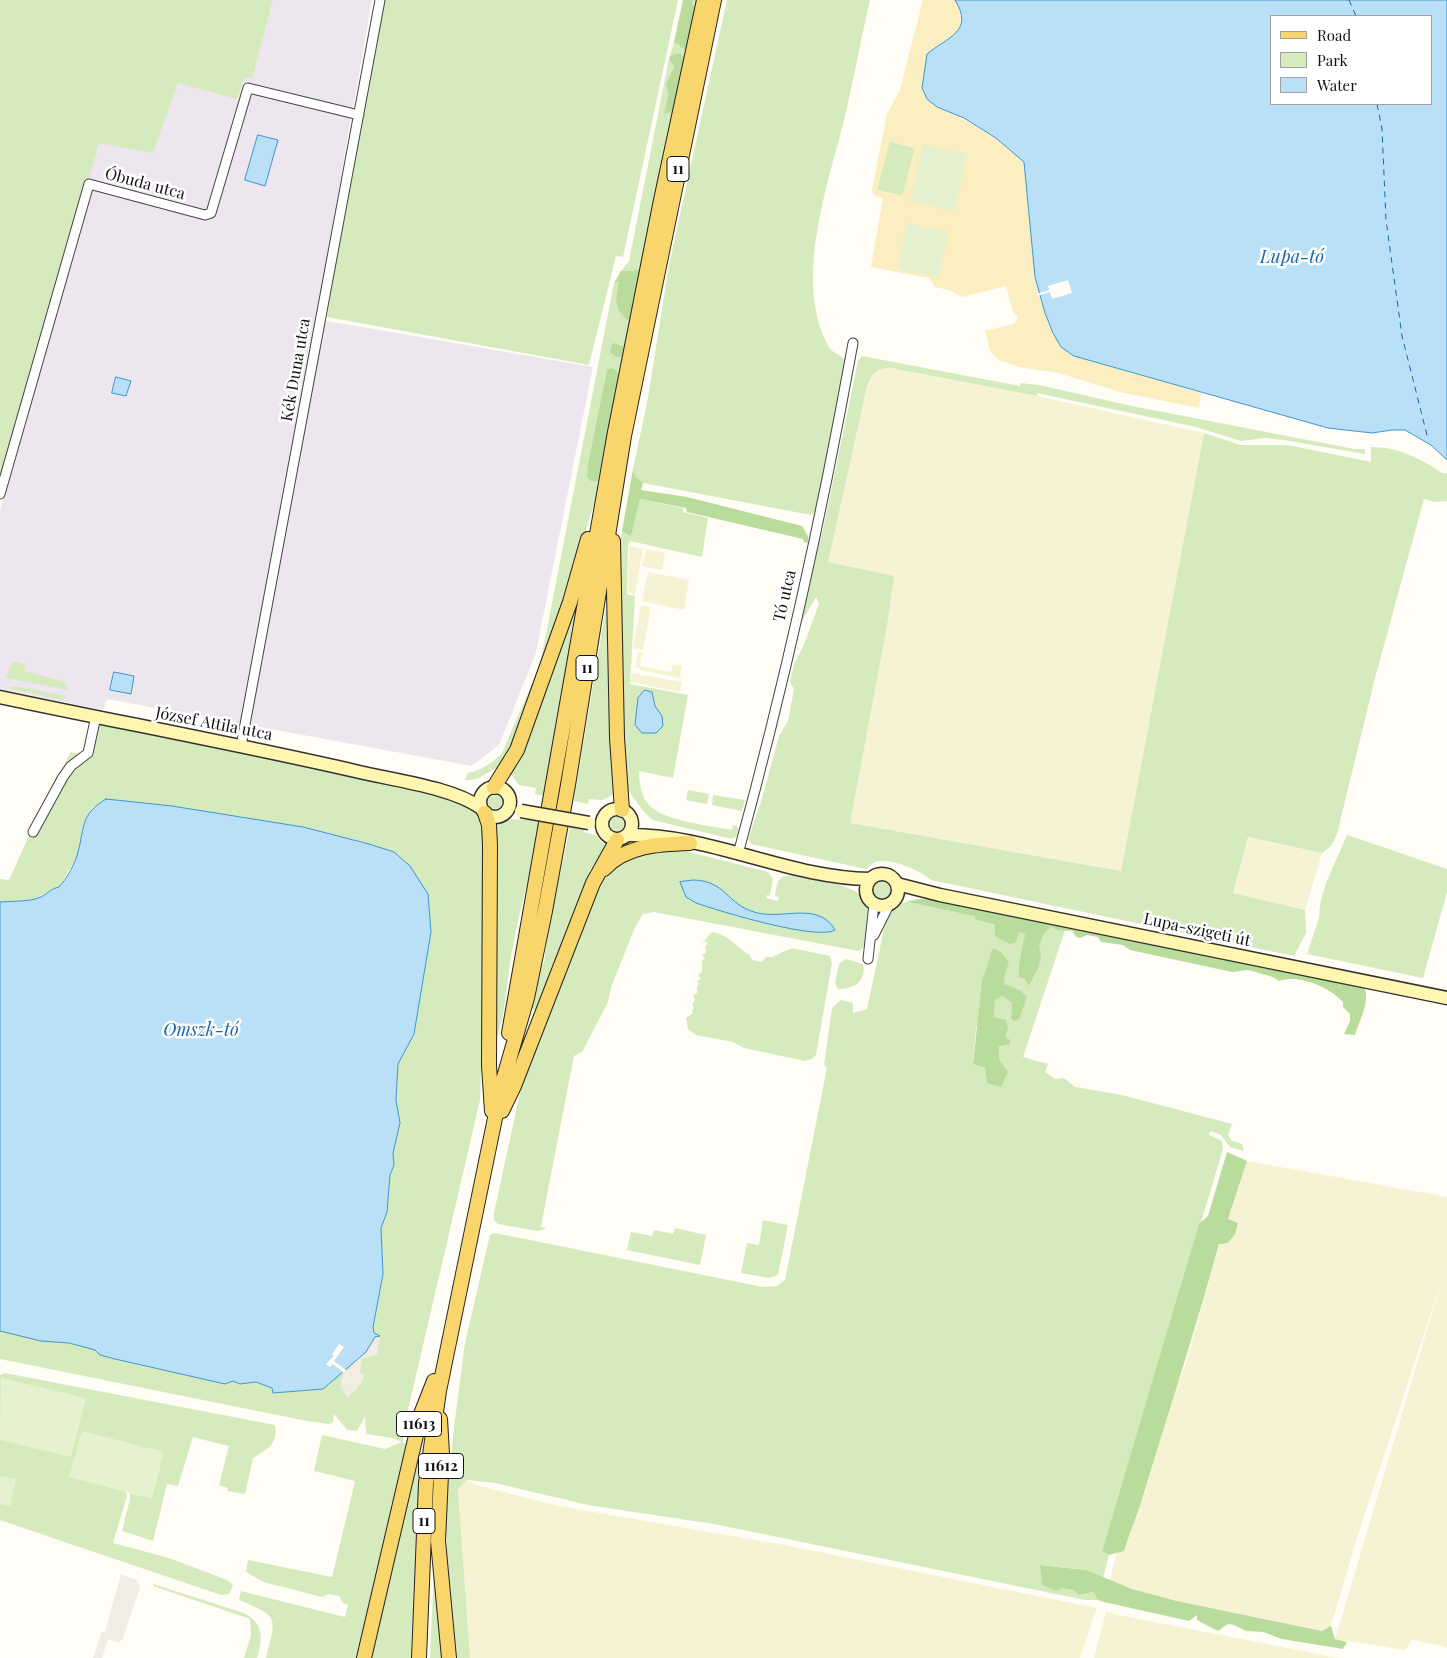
<!DOCTYPE html>
<meta charset="utf-8">
<style>
body{margin:0}
#map{position:relative;width:1447px;height:1658px;overflow:hidden;background:#fffdf5;font-family:"Playfair Display",serif}
canvas{display:block}
.legend{position:absolute;left:1270px;top:15px;width:162px;height:90px;box-sizing:border-box;background:#fff;border:1px solid #a0a0a0;margin:0;padding:6px 9px;list-style:none;font-size:15px;color:#111}
.legend li{display:flex;align-items:center;gap:10px;height:25px}
.legend b{width:25px;border:1px solid #a0a0a0}
</style>
<div id="map">
<canvas width="1447" height="1658"></canvas>
<ul class="legend">
<li><b style="height:6px;background:#f9d66b"></b>Road</li>
<li><b style="height:14px;background:#d5ebbd"></b>Park</li>
<li><b style="height:14px;background:#b9e0f7"></b>Water</li>
</ul>
</div>
<script>
const ctx = document.querySelector('canvas').getContext('2d');
ctx.lineJoin = 'round';
function fill(path, color) { ctx.fillStyle = color; ctx.fill(path, 'evenodd'); }
function trace(path, color, width, dash) { ctx.strokeStyle = color; ctx.lineWidth = width; ctx.lineCap = dash ? 'butt' : 'round'; ctx.setLineDash(dash || []); ctx.stroke(path); }
function label(font, color, halo, rows, align = 'center') {
  ctx.font = font + ' "Playfair Display",serif'; ctx.lineWidth = 5; ctx.setLineDash([]); ctx.textBaseline = 'middle'; ctx.strokeStyle = halo; ctx.fillStyle = color; for (const [text, x, y, turn = 0] of rows) {
    ctx.save(); ctx.translate(x, y); ctx.rotate((+turn || 0) * Math.PI / 180); ctx.textAlign = isNaN(turn) ? turn : align; if (halo) ctx.strokeText(text, 0, 0); ctx.fillText(text, 0, 0); ctx.restore();
  }
}
const industrial = new Path2D(`
 M273,0H372L316,319L593,367L536,652L499,745L472,766L107,699L103,710L0,689V511L96,140L153,153L178,82L244,77L252,78Z`);
const farmland = new Path2D(`
 M881,368H891L1037,396L1204,433L1121,871L849,823L887,626L893,577L827,562L867,386L873,372Z
 M629,546L643,549L635,594L628,593Z
 M646,549L665,553L662,570L642,566Z
 M648,572L689,580L684,610L642,601Z
 M641,605L651,607L643,650L633,649Z
 M638,652H642L640,666L671,672L673,665L682,666L680,678L640,670V668L635,667Z
 M632,673L682,682L680,692L630,682Z
 M1248,837L1322,853L1305,910L1233,894Z
 M1247,1161L1447,1197V1647L1412,1640L1405,1650L1335,1639L1444,1273L1357,1538L1331,1626L1322,1631L1177,1601L1132,1589L1110,1580L1117,1551L1144,1495L1174,1392L1184,1369L1220,1243H1228L1235,1233L1238,1224L1228,1220Z
 M467,1480L476,1485L559,1506L784,1545L1097,1608L1080,1658H470L458,1489Z
 M1106,1611L1118,1615L1339,1658H1094Z`);
const green = new Path2D(`
 M0,0H273L252,79L244,77L237,99L178,83L153,153L99,143L0,487Z
 M377,0H678L623,257L616,256L589,365L327,317Z
 M693,0H702L625,350L624,346L619,343L623,357L619,373L613,368L607,369L588,463L591,481H598L595,500L554,638L523,720L502,767C488,769 480,782 465,780L468,773C480,771 494,762 502,753L540,665L614,283L640,270L621,271L629,261L669,59L674,65L666,84L668,97L664,113L680,53L670,56L674,42L680,47Z
 M727,0H870C861,39 854,77 845,116C829,182 792,282 829,347C832,353 842,355 846,361L817,510L811,515L643,483L636,477L633,469L648,398L669,265Z
 M889,141L915,148L903,196L877,190Z
 M862,356L1020,386L1021,383L1044,386L1127,405L1354,449H1365V454L1284,440L1265,438L1241,441L1196,427L1037,393V396L891,368C876,368 873,373 867,386L828,562L894,576L887,626L850,823L1121,871L1204,433L1240,445H1288L1371,462V447C1398,447 1420,458 1442,473H1447V501L1435,502L1424,499L1375,678L1337,834L1331,846L1322,853L1248,837L1233,893L1305,910L1306,933L1294,956L931,880C923,871 888,857 876,862C872,863 869,867 866,869L751,844L748,839L761,802L779,736L788,721L794,689L790,682L794,664L803,647L819,604L816,597L802,621L801,614L824,525L858,361Z
 M640,499L683,508V512L708,518L702,557L630,541L628,546L627,594L635,596L630,684L688,695L673,778L639,771C639,781 641,797 649,805C663,821 712,826 732,830L733,825L737,826L739,830L737,836L732,839L653,820C645,815 627,790 624,782L619,607L621,540L622,531L631,537Z
 M607,600L620,792L602,800L589,799L588,804L574,801Z
 M578,605L551,797L535,794L536,788L519,785L509,772Z
 M13,661L25,664L24,671L65,682L68,690L6,678Z
 M15,686L67,696L62,700L7,688Z
 M92,720L447,798L468,805L479,818L485,832L487,873L480,1100L405,1423L403,1443L410,1445L393,1521L357,1658H266C277,1616 279,1617 239,1600L241,1591L345,1617L348,1605L343,1603L339,1596L328,1594L322,1597L264,1582L246,1572L248,1560L332,1577L355,1481L314,1471L322,1435L385,1449L402,1442L392,1438L366,1434L365,1417L357,1431L347,1430L334,1414L333,1422L329,1424L307,1421L0,1359V1331L41,1341L69,1343L95,1350L100,1355L115,1359L225,1384L233,1381L240,1384L256,1382L273,1389V1393L323,1389L366,1352L375,1337L373,1327L383,1274L381,1228L387,1212L390,1175L394,1165L392,1153L400,1123L396,1100L398,1064L414,1034L338,836L282,824L93,807L84,823L78,855L59,887C50,889 48,893 41,897C29,902 13,901 0,902V879L9,880L52,785L71,752L83,755Z
 M688,790L709,794L707,804L686,800Z
 M488 802a7 7 0 1 1 14 0a7 7 0 1 1-14 0Z
 M713,795L745,800L742,811L712,805Z
 M527,816L540,819C534,864 520,906 512,951C507,980 506,1010 497,1038L495,827L511,819L526,820Z
 M610 824a7 7 0 1 1 14 0a7 7 0 1 1-14 0Z
 M571,823L584,826V832L597,836L606,848L590,870L538,1010H534L532,1008L540,969L544,963L549,926Z
 M1347,835L1447,869V892L1423,978L1307,954L1319,918L1320,904L1326,883Z
 M678,849L768,872L773,879L770,896L767,895L766,898L778,901L779,897L775,896C776,891 776,882 781,878C791,869 847,885 858,893C861,896 865,902 867,906C873,916 867,937 864,947L859,951L853,950L654,912L643,914L635,927L612,985L607,1004L582,1052L574,1056L541,1226L543,1228L547,1226L543,1230L537,1231L498,1224L494,1220V1213L523,1079L593,894L610,868L629,856Z
 M873 890a9 9 0 1 1 18 0a9 9 0 1 1-18 0Z
 M921,899L909,902L975,916L976,920L1025,934L1019,963L1039,947L1044,934L1051,927L1057,930H1065L1023,1057L1048,1064L1045,1072L1055,1079L1064,1078L1075,1087L1122,1095L1232,1124L1228,1135L1232,1141L1242,1144L1244,1151L1230,1147L1221,1135L1210,1131L1209,1135L1222,1141L1223,1149L1102,1551L1109,1555L1103,1578L1086,1570L1041,1565L1062,1588L1073,1590L1079,1595L1093,1592L1098,1600H1085L714,1524L588,1505L495,1483L467,1480L458,1489L470,1658H457L447,1560L446,1518L453,1435L465,1343L490,1235L495,1233L763,1287L777,1286L785,1280L827,1068L824,1065L832,1008L841,1000L853,1003V1013L867,1009L886,919C895,906 905,899 921,899ZM1009,961L1004,978L1005,984L1020,990L1011,1018L1012,1003L1002,996L995,1000L994,1017L1005,1037L999,1046V1059L987,1083L985,1068L973,1064L976,1028Z
 M712,932C730,935 735,947 750,955L752,960L762,962L766,957H772L792,948L830,956L832,963L816,1055L812,1059L805,1061L744,1048L733,1042L696,1035L688,1029L686,1018L693,1013L692,1010L694,1008L692,1005L695,999L693,996L697,993V986L699,984L697,981L701,979L698,975L702,972V961L705,959L702,955L706,953L705,946L708,944L705,941L701,944Z
 M846,959L863,964C867,982 853,989 838,989L835,983L839,964Z
 M763,1220L788,1225L778,1275L769,1278L741,1273L747,1243L759,1245Z
 M675,1228L706,1235L700,1265L627,1250L631,1232L652,1236L654,1230L673,1234Z
 M5,1373L275,1425C279,1444 266,1450 253,1458L245,1494L227,1491L228,1488L219,1485L229,1446L193,1437L178,1486L167,1484L153,1541L122,1531L130,1499V1484L125,1486L127,1496L113,1543L169,1558L227,1580L233,1585L229,1594L221,1595L0,1520V1375Z
 M420,1451L411,1658H369Z
 M434,1568L443,1658H430Z
 M153,1584L244,1613C264,1624 263,1637 257,1658H244L251,1635L250,1619L153,1586Z`);
const forest = new Path2D(`
 M683,0H693L692,4L697,9L691,43L685,50L674,42Z
 M680,53L686,61L673,112L664,113L668,97L666,84L674,66L669,59L670,56Z
 M640,270L641,275L632,315L627,320C613,307 616,298 619,281L614,283L621,271Z
 M613,343L625,346L623,357H617L610,352Z
 M613,368L619,373L598,481H591L587,477L588,463L607,369Z
 M633,469L636,477L643,483L641,490L687,497L802,526L808,536V543L804,542L803,539L687,512L686,508L640,499L631,537L622,531Z
 M921,899L937,900L1363,985C1372,999 1359,1021 1355,1035L1344,1034L1350,1021V1014L1343,1007V1002C1329,987 1299,974 1279,981L1273,977L1248,970L1232,972L1130,950L1123,945L1101,942L1098,937L1087,935L1080,938L1075,936L1073,931L1057,930L1051,927L1044,934L1039,947C1045,961 1035,973 1029,986L1025,979L1019,977V963L1025,934L1019,932L1016,942L1010,944L995,936V925L976,920L974,916L908,902Z
 M993,948L1002,953L1009,962L1004,978L1005,984L1020,990L1027,997L1019,1019L1014,1021L1011,1018L1012,1003L1002,996L995,1000L994,1017L1006,1020L1008,1029L1005,1037L1010,1040V1044L999,1046V1059L1008,1072L1001,1087L987,1083L985,1068L973,1064L982,981Z
 M1227,1152L1247,1161L1228,1219L1238,1223L1235,1234L1228,1243L1219,1244C1196,1328 1169,1410 1144,1493C1138,1513 1130,1531 1124,1551L1109,1555L1102,1551L1199,1224L1208,1216Z
 M1040,1565L1086,1570L1132,1589L1177,1601L1322,1631L1331,1626L1335,1639L1347,1642L1343,1649L1282,1639L1263,1632L1246,1631L1234,1625L1228,1624L1218,1631L1197,1620V1615L1189,1621L1104,1602L1098,1600L1093,1592L1079,1595L1073,1590L1062,1588L1057,1591L1042,1585Z`);
const sand = new Path2D(`
 M923,0H955C970,24 955,40 931,51L937,107C969,121 1000,137 1024,162L1035,277L1045,313L1053,333L1061,347L1074,356L1201,393L1199,408L1120,392L1059,373L1019,367L999,360L991,353L985,331L1014,324L1018,317L1013,311L1006,286L962,297L949,290L935,287L929,278L871,267L883,198L875,196L872,190L887,114L900,90ZM890,141L915,148L902,196L877,190Z`);
const pitch = new Path2D(`
 M923,144L967,154L954,211L910,201Z
 M907,223L948,232L939,277L898,269Z
 M1,1378L86,1398L71,1457L0,1440Z
 M82,1431L164,1452L152,1499L69,1477Z
 M0,1476L16,1479L10,1506L0,1504Z`);
const plaza = new Path2D(`
 M380,1336L377,1355L362,1359L360,1372L364,1374L363,1380L356,1390L347,1397L340,1384L344,1373L366,1352L375,1337Z
 M121,1574L137,1580L140,1588L122,1640L118,1642L108,1639L102,1658H93L102,1632H105Z`);
const water = new Path2D(`
 M955,0H1447V460L1431,445L1405,430H1392L1372,433L1328,428L1074,356L1061,347L1053,333L1045,313L1035,277L1024,162L996,138L964,118L937,107L927,99L922,88L927,54C947,37 975,32 955,0ZM1271,16H1431V104H1271Z
 M258,135L278,140L265,186L245,180Z
 M116,377L131,381L126,396L112,393Z
 M114,672L134,676L131,694L110,690Z
 M645,690L652,692L655,706L662,716L663,726L656,733H642L635,725L638,698Z
 M106,799L172,806L303,827L369,844L394,852L410,866L428,894L431,932L414,1034L398,1064L396,1100L400,1123L393,1153L394,1165L390,1175L387,1212L381,1228L383,1274L373,1327L374,1333L380,1336L375,1337L366,1352L323,1389L273,1393L272,1388L256,1382L240,1384L233,1381L225,1384L115,1359L100,1355L95,1350L69,1343L41,1341L0,1331V902C13,901 29,902 41,897C49,893 50,889 59,887C67,878 75,864 78,852C85,826 80,815 106,799Z
 M694,880C726,881 727,904 754,912C781,921 818,900 835,930C817,941 719,911 696,903L686,897L680,882Z`);
const pier = new Path2D(`
 M1068,280L1072,293L1052,299L1050,292L1037,296V294L1049,290L1048,286Z
 M339,1344L344,1347L334,1361L346,1370L344,1373L333,1364L330,1367L326,1364L334,1356L332,1354Z`);
const ferry = new Path2D(`
 M1349,0L1356,16
 M1377,104L1382,129L1386,220L1402,336L1428,439`);
const street = new Path2D(`
 M0,494L89,184L205,215L211,213L248,88L359,115
 M241,746L380,0
 M33,832L63,777L71,766L88,753L96,716
 M738,854C784,686 822,515 853,343
 M874,935L889,905
 M868,959L874,904`);
const secondary = new Path2D(`
 M0,697C118,722 237,744 355,771C392,780 452,787 481,808
 M480 802a15 15 0 1 1 30 0a15 15 0 1 1-30 0Z
 M602 824a15 15 0 1 1 30 0a15 15 0 1 1-30 0Z
 M628,835C710,834 788,878 870,879
 M866 890a16 16 0 1 1 32 0a16 16 0 1 1-32 0Z
 M897,884L940,895L1447,998`);
const primary = new Path2D(`
 M613,541L617,738L622,810
 M494,787L517,750L570,602L588,539
 M485,813L489,825L490,845L489,1066L492,1111
 M604,869C626,845 660,844 690,843
 M509,1033L615,432L661,200L704,0
 M502,1111L514,1086L593,883L617,840
 M440,1419L442,1453L438,1541L449,1658
 M364,1658L421,1414L434,1381
 M419,1658L426,1483L439,1391L502,1084L527,998L545,911L568,785L624,436L714,0`);
const secondaryBridge = new Path2D(`
 M521,811L589,823`);
const shields = [
 [678,169,22],
 [587,668,22],
 [419,1424,45],
 [441,1466,45],
 [424,1521,22]
];
const shieldNames = [
 ["11",678,169],
 ["11",587,668],
 ["11613",419,1424],
 ["11612",441,1466],
 ["11",424,1521]
];
const streetNames = [
 ["Óbuda utca",145,184,15],
 ["Kék Duna utca",296,370,-80],
 ["Tó utca",785,596,-77],
 ["József Attila utca",214,724,11],
 ["Lupa-szigeti út",1197,930,12]
];
const waterNames = [
 ["Lupa-tó",1292,257],
 ["Omszk-tó",201,1030]
];
fill(industrial, '#eee6ef');
fill(farmland, '#f6f3d4');
fill(green, '#d5ebbd');
fill(forest, '#b9dc9c');
fill(sand, '#fbeec1');
fill(pitch, '#e6f2cf');
fill(plaza, '#f1ede2');
fill(water, '#b9e0f7');
trace(water, '#3f96cf', 1);
fill(pier, '#fffdf5');
trace(ferry, '#1768a6', 1, [6, 5]);
trace(street, '#444', 11);
trace(secondary, '#333', 15);
trace(primary, '#222', 16);
trace(street, '#fff', 9);
trace(secondary, '#fff6b0', 12);
trace(primary, '#f9d66b', 14);
trace(secondaryBridge, '#333', 15, []);
trace(secondaryBridge, '#fff6b0', 12);
for (const [x, y, w] of shields) { const box = new Path2D(); box.roundRect(x - w / 2, y - 12.5, w, 25, 4); ctx.fillStyle = '#fff'; ctx.fill(box); trace(box, '#111', 1); }
label('bold 15px', '#111', null, shieldNames);
label('16px', '#111', '#fff', streetNames);
label('italic 18px', '#1768a6', '#fff', waterNames);
</script>
